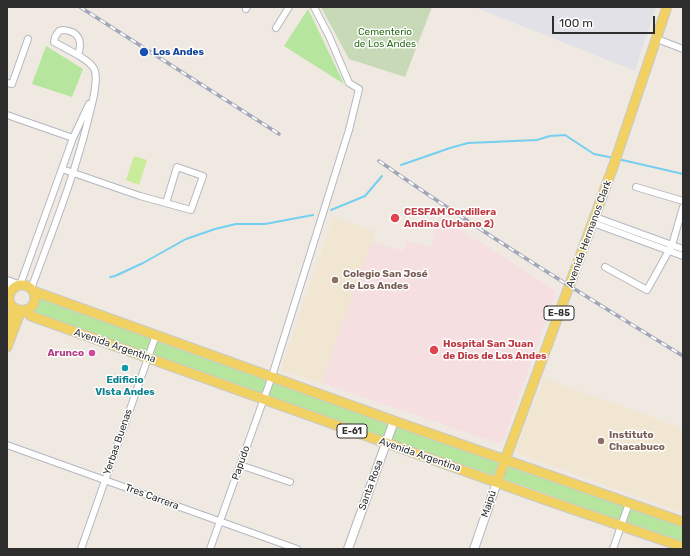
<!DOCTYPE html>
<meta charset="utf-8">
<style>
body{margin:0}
#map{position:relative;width:690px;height:556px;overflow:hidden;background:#efe9e1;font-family:Rubik,sans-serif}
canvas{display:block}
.frame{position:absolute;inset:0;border:8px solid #2e2e2e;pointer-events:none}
.scale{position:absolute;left:552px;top:16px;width:103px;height:18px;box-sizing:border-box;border:2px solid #2e2e2e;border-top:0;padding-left:5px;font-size:12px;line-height:14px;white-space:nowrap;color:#2e2e2e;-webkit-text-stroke:3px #fff;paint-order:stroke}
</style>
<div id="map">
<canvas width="690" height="556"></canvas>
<div class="frame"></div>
<div class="scale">100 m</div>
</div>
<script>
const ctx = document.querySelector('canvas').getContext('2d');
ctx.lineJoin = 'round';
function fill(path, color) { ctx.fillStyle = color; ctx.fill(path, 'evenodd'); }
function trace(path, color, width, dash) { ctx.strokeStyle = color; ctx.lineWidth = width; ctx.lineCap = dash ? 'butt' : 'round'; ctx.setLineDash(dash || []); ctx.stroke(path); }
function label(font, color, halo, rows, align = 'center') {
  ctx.font = font + ' Rubik,sans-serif'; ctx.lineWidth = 3; ctx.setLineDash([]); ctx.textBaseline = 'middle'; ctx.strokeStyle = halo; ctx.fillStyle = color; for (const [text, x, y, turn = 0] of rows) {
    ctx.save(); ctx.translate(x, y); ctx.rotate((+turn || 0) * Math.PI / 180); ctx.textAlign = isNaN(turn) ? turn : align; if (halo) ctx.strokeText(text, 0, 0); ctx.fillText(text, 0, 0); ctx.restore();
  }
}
const industrial = new Path2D(`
 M474,7H656L635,71Z`);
const education = new Path2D(`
 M333,217L376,232L322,383L281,371Z
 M544,378L676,426L683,430V513L514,452Z`);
const medical = new Path2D(`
 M439,216L556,291L504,439L501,443H497L322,383L371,242L403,251L407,241L431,247Z`);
const green = new Path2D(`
 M308,9L344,84L284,46Z
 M46,46L83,69L72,97L32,84Z
 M39,298L683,523V544L527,487L33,315Z`);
const cemetery = new Path2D(`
 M321,7H432L405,77L349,59Z`);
const pitch = new Path2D(`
 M134,156L147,160L139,185L126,180Z`);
const stream = new Path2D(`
 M618,159L683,174
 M401,165L450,148L468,143L537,140L550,136L565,135L594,154L614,158
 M331,210L365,196L382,176
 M110,277L115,276L143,263L186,239L215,229L236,224H265L313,215`);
const street = new Path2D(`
 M246,9L247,7
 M276,28L289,7
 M63,30C79,31 83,41 78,55L54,42L55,37L59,31Z
 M657,39L683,49
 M7,83L12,84L28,39
 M7,115L73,138
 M62,169L140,196L191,210L203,176L177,167L166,203
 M636,187L683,201
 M595,217L683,249
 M593,223L683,256
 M605,267L647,290L672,245L683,207
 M20,285L73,138L89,104
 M31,289C52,232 75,175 89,116C92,104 98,84 95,71C93,64 84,59 78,55
 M7,445L297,549
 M240,465L290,482
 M81,549L156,335
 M210,549L272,376L349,130L359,89L349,83L329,36L314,7
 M613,549L629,503`);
const secondary = new Path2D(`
 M7,281L18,285
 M7,289L11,290
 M348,549L394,421
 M474,549L497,482`);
const primary = new Path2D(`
 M9 298a13 13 0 1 1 26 0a13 13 0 1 1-26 0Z
 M33,291L394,421L683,522
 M24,310L31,316L546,500L683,547
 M7,327L15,308
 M7,347L21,310
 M497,482L613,167L667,7`);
const rail = new Path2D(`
 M80,7L279,134
 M379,161C478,230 580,293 683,356`);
const markers = [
 [144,52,5,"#1a4fb4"],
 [395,218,5,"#e0444e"],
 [335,280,4,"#8d6e63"],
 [434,350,5,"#e0444e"],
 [92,353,4,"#d1479c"],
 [125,368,4,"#0f9aa8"],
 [601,441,4,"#8d6e63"]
];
const shields = [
 [559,313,30],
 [352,431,30]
];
const shieldNames = [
 ["E-85",559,313],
 ["E-61",352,431]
];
const parkNames = [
 ["Cementerio",385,32],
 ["de Los Andes",385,44]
];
const transitNames = [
 ["Los Andes",153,52]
];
const healthNames = [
 ["CESFAM Cordillera",404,212],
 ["Andina (Urbano 2)",404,224],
 ["Hospital San Juan",443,344],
 ["de Dios de Los Andes",443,356]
];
const streetNames = [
 ["Avenida Hermanos Clark",589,234,-70],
 ["Avenida Argentina",115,346,19],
 ["Yerbas Buenas",118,442,-71],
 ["Avenida Argentina",420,455,19],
 ["Papudo",241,463,-71],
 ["Santa Rosa",371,485,-70],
 ["Tres Carrera",152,497,20],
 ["Maipú",489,504,-71]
];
const educationNames = [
 ["Colegio San José",343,274],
 ["de Los Andes",343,286],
 ["Instituto",609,435],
 ["Chacabuco",609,447]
];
const hotelNames = [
 ["Arunco",84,353]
];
const cultureNames = [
 ["Edificio",125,380],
 ["VIsta Andes",125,392]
];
fill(industrial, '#e3e1e8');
fill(education, '#f0e6d1');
fill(medical, '#f5dfe0');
fill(green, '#b6e59e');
fill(cemetery, '#c8d9b8');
fill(pitch, '#c9ec9a');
trace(stream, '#75cff0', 2);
trace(street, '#b4b7c1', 8);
trace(secondary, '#b4b7c1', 10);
trace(primary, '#c9c9c9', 11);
trace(street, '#fff', 6);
trace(secondary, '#fff', 8);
trace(primary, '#f2d163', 9);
trace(rail, '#a3a6b8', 3.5);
trace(rail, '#fff', 2, [6]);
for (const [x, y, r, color] of markers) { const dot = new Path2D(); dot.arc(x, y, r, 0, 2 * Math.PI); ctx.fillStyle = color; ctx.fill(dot); trace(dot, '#fff', 1.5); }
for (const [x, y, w] of shields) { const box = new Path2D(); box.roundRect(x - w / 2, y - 7, w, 14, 3); ctx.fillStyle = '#fff'; ctx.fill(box); trace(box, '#2e2e2e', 1); }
label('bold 9px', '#2e2e2e', null, shieldNames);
label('10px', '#2c6e1b', '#fff', parkNames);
label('bold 10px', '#164399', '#fff', transitNames, 'left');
label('bold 10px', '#be3a42', '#fff', healthNames, 'left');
label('10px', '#2e2e2e', '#fff', streetNames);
label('bold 10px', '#785e54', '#fff', educationNames, 'left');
label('bold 10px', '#b23c85', '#fff', hotelNames, 'right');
label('bold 10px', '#0d838f', '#fff', cultureNames);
</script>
